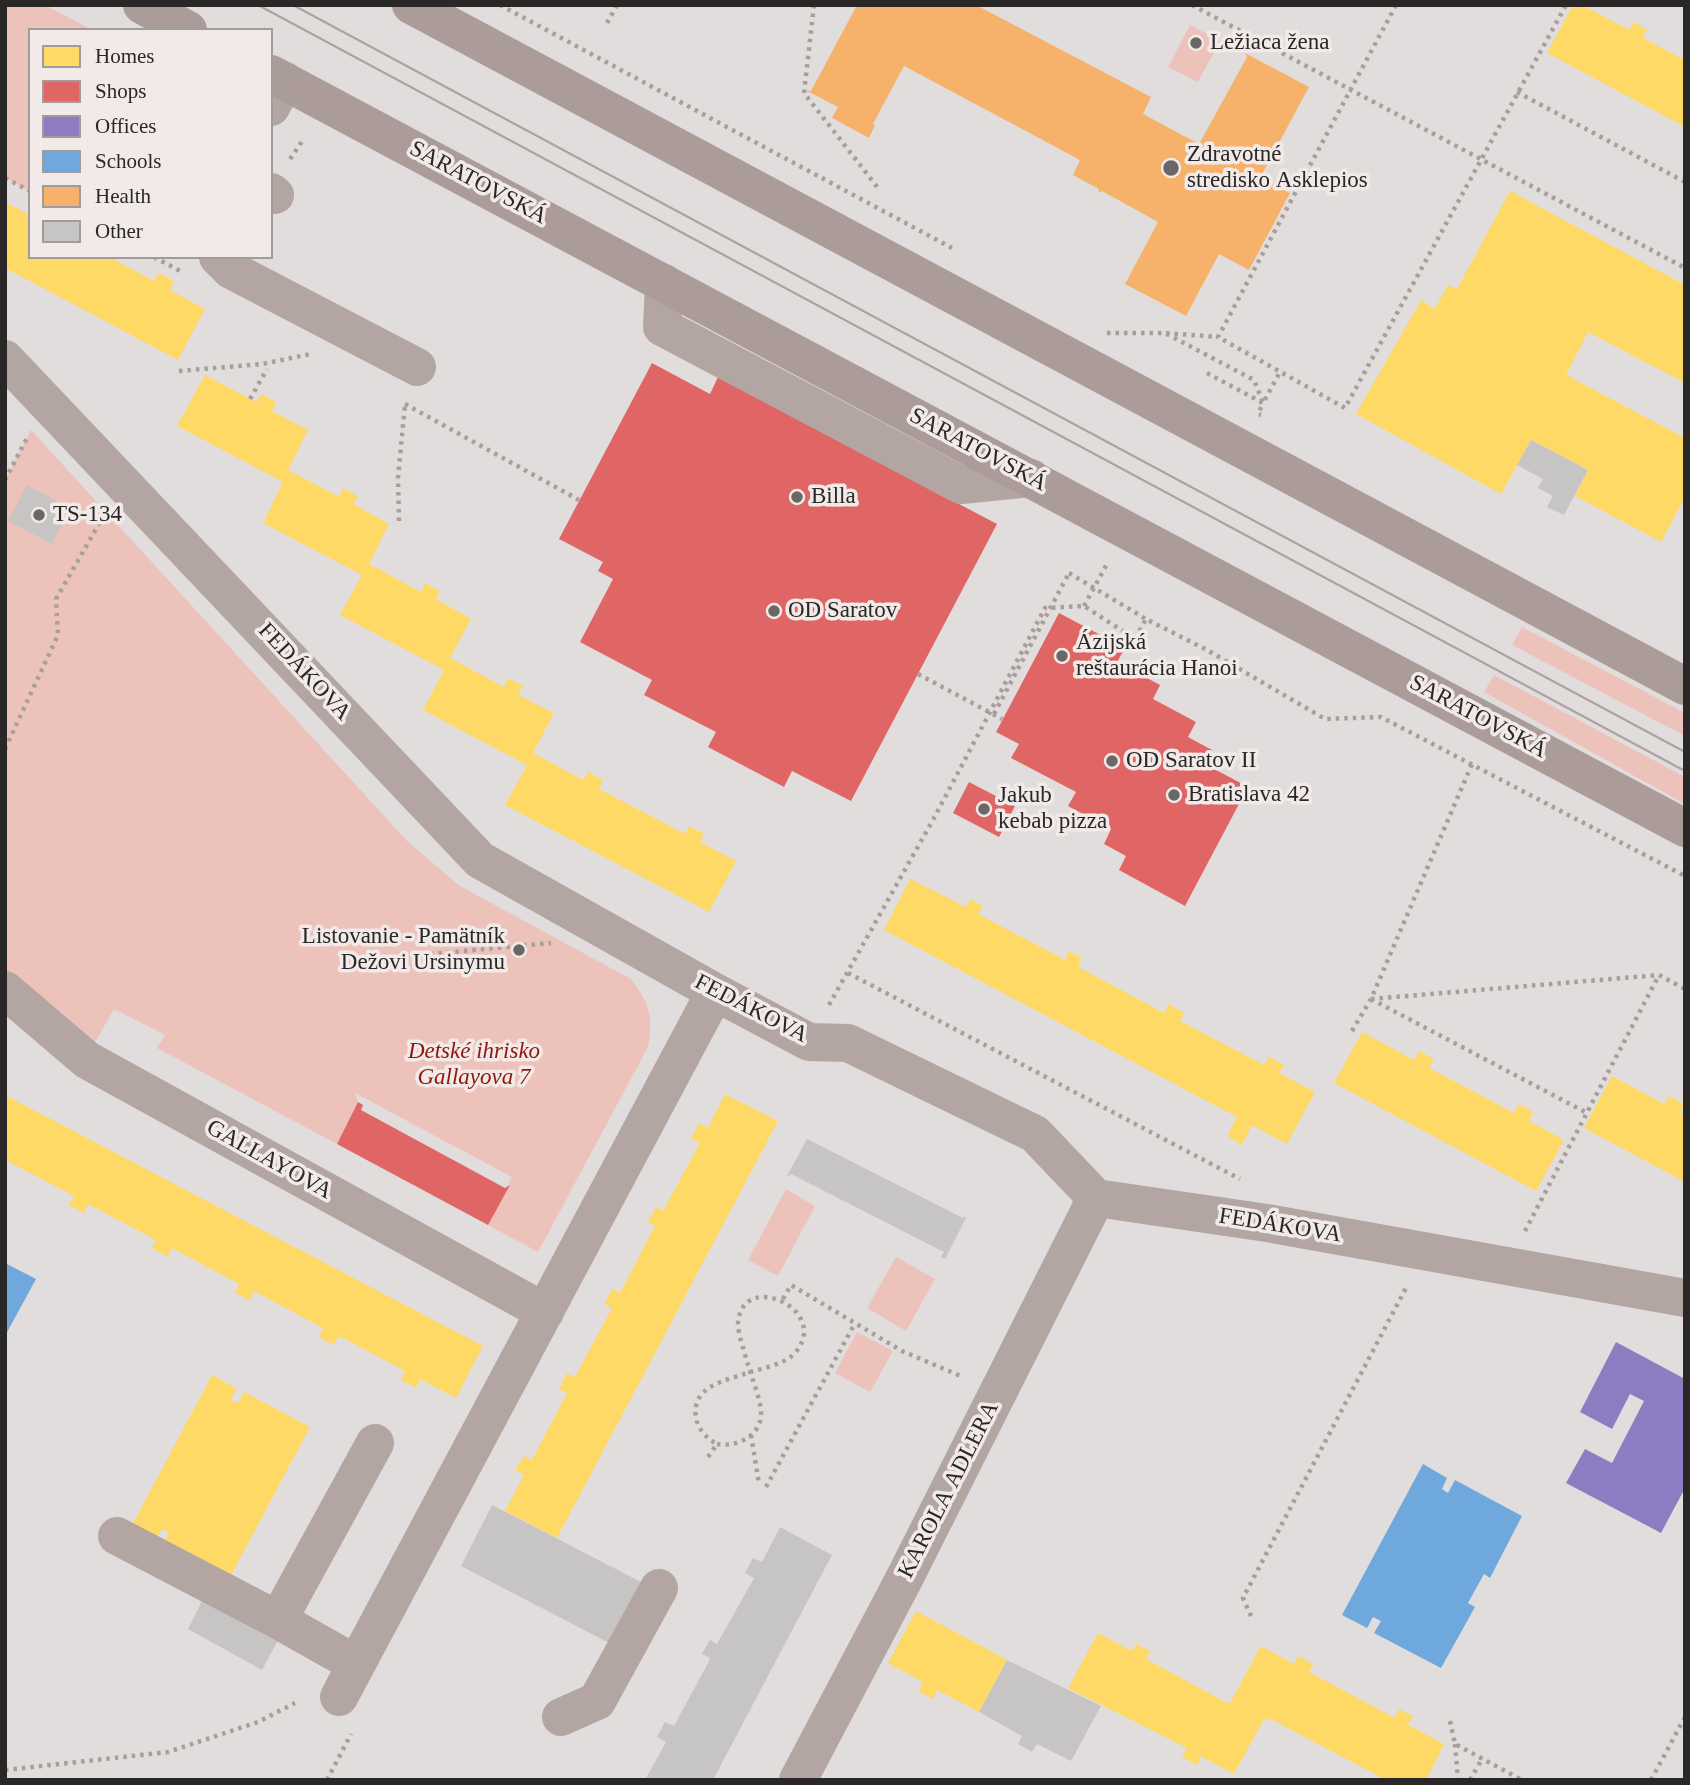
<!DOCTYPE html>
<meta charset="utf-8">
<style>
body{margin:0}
#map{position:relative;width:1690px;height:1785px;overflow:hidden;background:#e1dddd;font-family:"Times New Roman",serif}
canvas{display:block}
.frame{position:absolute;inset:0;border:7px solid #2a2827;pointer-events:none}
.legend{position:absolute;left:28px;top:28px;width:245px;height:231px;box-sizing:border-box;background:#f1eae8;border:2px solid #a19c9b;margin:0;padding:9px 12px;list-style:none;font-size:21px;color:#2a2827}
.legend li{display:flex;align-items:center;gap:14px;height:35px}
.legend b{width:35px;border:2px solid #a19c9b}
</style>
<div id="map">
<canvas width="1690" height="1785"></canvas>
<div class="frame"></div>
<ul class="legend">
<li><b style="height:19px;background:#ffd966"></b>Homes</li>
<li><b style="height:19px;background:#e06666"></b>Shops</li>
<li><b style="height:19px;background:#8e7cc3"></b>Offices</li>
<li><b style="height:19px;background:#6fa8dc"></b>Schools</li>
<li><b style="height:19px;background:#f6b26b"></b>Health</li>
<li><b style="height:19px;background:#c7c4c4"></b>Other</li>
</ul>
</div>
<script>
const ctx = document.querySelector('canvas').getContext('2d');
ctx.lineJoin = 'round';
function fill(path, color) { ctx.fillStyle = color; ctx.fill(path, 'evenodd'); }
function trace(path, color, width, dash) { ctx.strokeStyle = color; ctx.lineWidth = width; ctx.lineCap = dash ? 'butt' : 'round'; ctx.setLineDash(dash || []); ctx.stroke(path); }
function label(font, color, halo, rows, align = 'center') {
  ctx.font = font + ' "Times New Roman",serif'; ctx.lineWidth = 7; ctx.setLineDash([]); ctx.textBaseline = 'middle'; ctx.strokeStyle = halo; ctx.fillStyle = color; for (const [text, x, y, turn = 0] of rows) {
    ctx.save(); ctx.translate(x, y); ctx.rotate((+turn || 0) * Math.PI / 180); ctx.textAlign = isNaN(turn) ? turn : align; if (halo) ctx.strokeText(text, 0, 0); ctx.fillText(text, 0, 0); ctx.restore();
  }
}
const green = new Path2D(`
 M5,5H45L92,30H30V191L5,178Z
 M1190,25L1220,41L1198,82L1168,67Z
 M31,430L408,842L460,886L631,979C649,1002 654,1018 648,1047L538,1252L488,1225L512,1177L355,1093L358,1102L337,1144L157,1048L165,1035L114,1009L94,1044L5,977V480Z
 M1522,627L1685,713V736L1512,645Z
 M1494,675L1685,777V804L1484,692Z
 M786,1189L815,1206L778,1276L748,1260Z
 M896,1257L935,1279L906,1331L867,1308Z
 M857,1332L893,1351L870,1392L835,1373Z`);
const homes = new Path2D(`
 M1573,5H1582L1629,30L1633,22L1647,29L1643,38L1685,60V127L1547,53Z
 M1510,191L1685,285V383L1588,332L1566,375L1685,438V497L1661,542L1575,496L1588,470L1531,440L1501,494L1356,414L1421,300L1435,309L1448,285L1457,289Z
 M5,202L30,215V257H109L154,281L159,273L174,281L170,290L205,309L178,360L5,268Z
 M205,375L256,402L261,394L276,402L272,411L308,430L288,470L339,497L343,488L358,496L353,504L389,524L369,564L421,592L425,583L440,591L436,599L471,619L450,658L504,687L508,678L523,686L518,695L554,713L533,753L583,780L588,772L603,780L599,789L685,834L689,826L704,834L700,842L736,861L709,912L505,805L527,765L423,710L444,670L340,615L362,575L263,523L283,482L177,426Z
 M910,879L966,907L970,899L983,906L978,914L1065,960L1069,951L1082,958L1078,967L1164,1013L1169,1004L1184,1013L1180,1021L1264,1065L1269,1057L1284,1065L1279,1073L1315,1092L1287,1144L1252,1125L1242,1145L1227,1136L1237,1117L884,930Z
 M1362,1032L1414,1060L1419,1051L1434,1059L1429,1068L1514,1113L1519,1104L1533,1112L1529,1121L1564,1140L1536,1191L1334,1083Z
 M1612,1076L1664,1104L1669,1096L1684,1104L1680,1113L1685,1115V1182L1584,1128Z
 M725,1094L778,1121L557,1538L505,1511L524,1475L515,1470L524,1456L532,1460L567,1393L559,1389L567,1373L575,1377L612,1308L604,1304L612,1289L620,1293L655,1226L648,1222L656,1207L663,1211L700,1143L691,1139L699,1123L708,1128Z
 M5,1095L483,1346L456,1398L420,1379L416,1388L401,1380L405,1371L339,1336L334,1345L319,1337L323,1328L254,1291L250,1300L235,1293L239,1284L172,1248L168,1257L152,1248L156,1240L88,1204L84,1213L69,1205L74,1196L5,1160Z
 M212,1375L237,1389L230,1400L238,1403L244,1392L310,1427L228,1581L162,1545L169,1533L162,1529L155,1541L131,1527Z
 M916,1611L1007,1660L979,1712L937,1690L933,1699L918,1691L923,1682L888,1663Z
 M1098,1633L1132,1651L1136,1644L1150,1651L1146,1659L1227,1703L1231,1701L1261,1646L1294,1664L1298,1656L1313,1664L1309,1672L1395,1718L1399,1709L1413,1716L1408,1725L1444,1744L1426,1780H1386L1269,1718L1267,1721L1264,1719L1234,1774L1201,1756L1197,1765L1182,1757L1187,1748L1068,1688Z`);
const shops = new Path2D(`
 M652,363L710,394L718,377L997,524L851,801L792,771L784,787L708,747L716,732L644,695L652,680L580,642L613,579L598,571L603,562L559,539Z
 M1059,613L1125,648L1117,662L1160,685L1153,699L1196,722L1188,737L1212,750L1205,764L1248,787L1185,906L1119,870L1126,856L1104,844L1111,829L1068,806L1076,792L1011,758L1019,744L996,732Z
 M969,782L1015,806L999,837L953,813Z
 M358,1102L363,1105L361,1110L505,1188L510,1185L488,1225L337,1144Z`);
const offices = new Path2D(`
 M1616,1342L1685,1379V1488L1661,1533L1566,1483L1585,1449L1612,1463L1644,1401L1630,1394L1612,1429L1580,1412Z`);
const schools = new Path2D(`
 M5,1263L36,1279L5,1336Z
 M1423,1464L1447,1478L1442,1489L1448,1493L1455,1480L1522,1516L1490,1578L1484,1574L1468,1603L1475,1607L1441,1668L1374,1633L1381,1621L1373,1617L1367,1628L1342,1615Z`);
const health = new Path2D(`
 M857,5H976L1151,97L1143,114L1199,144L1247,57L1245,53L1309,87L1260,178L1290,193L1249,270L1219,254L1186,316L1125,284L1158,222L1102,191L1098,193L1099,189L1073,175L1080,160L904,66L873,124L875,125L869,138L832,118L838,107L805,90L811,91Z`);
const building = new Path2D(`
 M1531,440L1588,470L1564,515L1547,507L1553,496L1538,488L1543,479L1517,465Z
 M27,485L70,508L52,544L8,521Z
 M807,1139L963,1218L964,1216L966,1218L945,1259L941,1257L944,1252L791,1174L786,1178Z
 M492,1505L641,1582L609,1643L461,1566Z
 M780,1527L832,1555L788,1638L713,1780H645L666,1742L657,1737L665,1722L674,1726L707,1665L710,1658L702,1654L710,1640L717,1644L754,1578L745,1573L753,1558L762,1562Z
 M203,1599L278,1640L262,1670L188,1629Z
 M1007,1660L1101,1706L1071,1761L1037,1744L1032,1752L1018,1744L1022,1736L979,1712Z`);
const path = new Path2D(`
 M500,5L952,248
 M814,5L804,93L878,188
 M1192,5L1685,268
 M1396,5L1218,337L1345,408L1566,5
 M607,23L617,5
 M1517,92L1685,182
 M290,159L303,140
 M5,178L30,191
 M154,257L184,273
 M1107,333H1165L1254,380L1263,403L1280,372
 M1166,333L1218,337
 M179,371L262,364L311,354
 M1207,373L1263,403L1258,414L1261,415
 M250,399L267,369
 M405,404L579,500
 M5,480L28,436
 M399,521L398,478L405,404
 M1069,573L1146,619
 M1084,606L1108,562
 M5,749L58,635L56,599L104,515
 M430,954L551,943
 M848,973L1240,1179
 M1371,999L1659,975
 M1371,999L1587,1113
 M829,1005L934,818L1045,608L1084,606L1135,639L1146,619L1207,650L1325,719L1381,717L1685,876
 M1352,1031L1371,999L1472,764
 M1525,1231L1659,975L1685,989
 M783,1299L791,1285L902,1351L963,1377
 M751,1435L759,1484
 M717,1444C735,1447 759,1438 761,1416C762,1402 752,1379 748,1365C745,1353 738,1335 738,1323C742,1268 834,1311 794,1354C784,1364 764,1368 750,1372C726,1381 691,1385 696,1418C698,1429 707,1439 717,1444
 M708,1457L717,1444
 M766,1487L855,1323
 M1251,1616L1243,1598L1407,1286
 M1450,1721L1455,1744L1522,1780
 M1455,1744L1458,1780
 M5,1770L168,1752L258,1722L295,1703
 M327,1780L351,1734
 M1470,1780L1482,1759
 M1651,1780L1685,1717`);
const minor = new Path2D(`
 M271,107L285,81
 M271,192L275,195
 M218,257L231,270L417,367
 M664,283L662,327L961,485L1031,478
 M5,359L480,860L715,992L809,1042L848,1043L1035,1134L1096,1198L1267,1223L1685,1298
 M5,990L87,1060L545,1312
 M117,1536L278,1620
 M356,1664L278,1620L375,1443
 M339,1697L715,992
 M561,1717L597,1701L659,1588
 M798,1780L903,1581L1096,1198`);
const major = new Path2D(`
 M142,5L188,30
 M411,5L1685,686
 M271,74L1685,828`);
const tram = new Path2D(`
 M258,5L1685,771
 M293,5L1685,752`);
const pathBridge = new Path2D(`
 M918,674L1002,719
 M994,714L1069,573`);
const markers = [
 [1196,43,7,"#6a6767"],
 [1171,168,9,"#6a6767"],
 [797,497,7,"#6a6767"],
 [39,515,7,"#6a6767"],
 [774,611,7,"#6a6767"],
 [1062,656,7,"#6a6767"],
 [1112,761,7,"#6a6767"],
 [1174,795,7,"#6a6767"],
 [984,809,7,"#6a6767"],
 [519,950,7,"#6a6767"]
];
const poiNames = [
 ["Ležiaca žena",1210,43],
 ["Zdravotné",1187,155],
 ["stredisko Asklepios",1187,181],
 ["Billa",811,497],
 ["TS-134",53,515],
 ["OD Saratov",788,611],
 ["Ázijská",1076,643],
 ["reštaurácia Hanoi",1076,669],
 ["OD Saratov II",1126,761],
 ["Bratislava 42",1188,795],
 ["Jakub",998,796],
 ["kebab pizza",998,822],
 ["Listovanie - Pamätník",505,937,"right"],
 ["Dežovi Ursinymu",505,963,"right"]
];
const streetNames = [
 ["SARATOVSKÁ",478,183,28],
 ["SARATOVSKÁ",978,450,28],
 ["FEDÁKOVA",304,672,47],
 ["SARATOVSKÁ",1478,717,28],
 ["FEDÁKOVA",751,1009,27],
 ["GALLAYOVA",269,1160,29],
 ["FEDÁKOVA",1280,1226,9],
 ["KAROLA ADLERA",949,1490,-63]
];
const parkNames = [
 ["Detské ihrisko",474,1052],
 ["Gallayova 7",474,1078]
];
fill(green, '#edc2bb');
fill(homes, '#ffd966');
fill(shops, '#e06666');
fill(offices, '#8e7cc3');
fill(schools, '#6fa8dc');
fill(health, '#f6b26b');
fill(building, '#c7c4c4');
trace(path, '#a89f9d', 4.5, [3.5, 5]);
trace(minor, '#b3a5a2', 38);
trace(major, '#ac9c99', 38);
trace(tram, '#aba2a1', 2);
trace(pathBridge, '#a89f9d', 4.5, [3.5, 5]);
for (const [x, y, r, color] of markers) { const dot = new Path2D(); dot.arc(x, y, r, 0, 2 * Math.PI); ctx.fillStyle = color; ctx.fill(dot); trace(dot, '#f1eae8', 2.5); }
label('23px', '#2a2827', '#f1eae8', poiNames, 'left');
label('23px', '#2a2827', '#f1eae8', streetNames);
label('italic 23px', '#91160c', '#f1eae8', parkNames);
</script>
